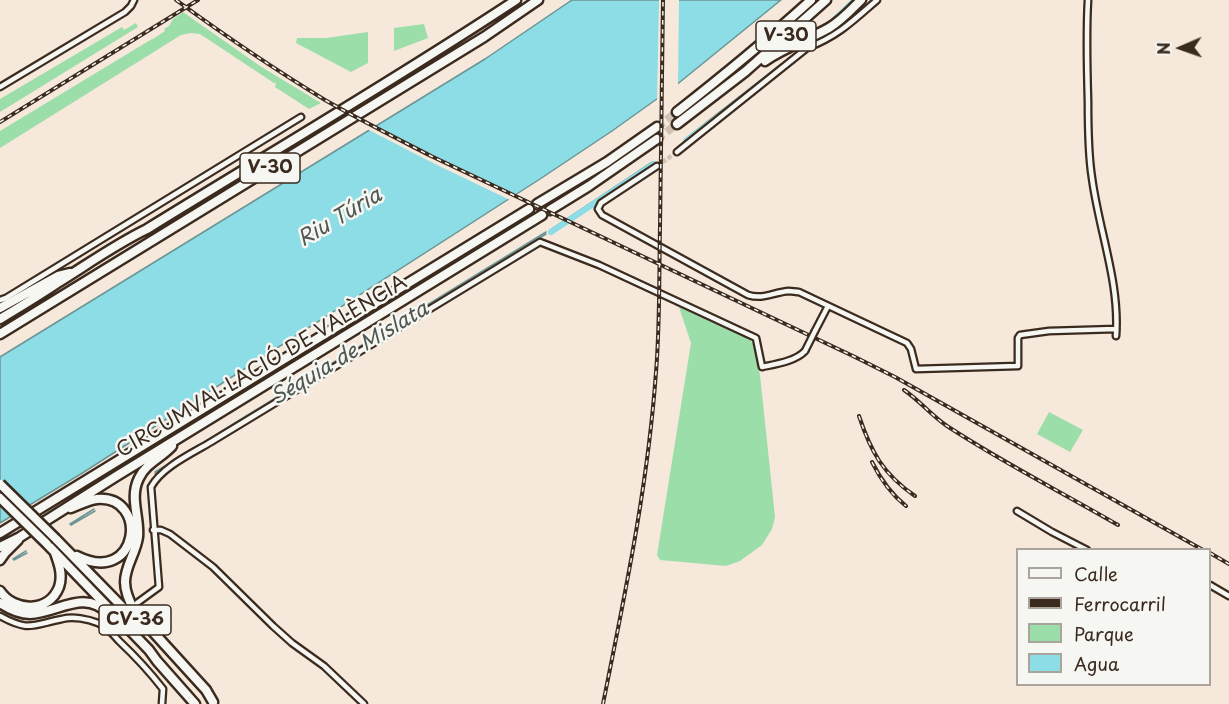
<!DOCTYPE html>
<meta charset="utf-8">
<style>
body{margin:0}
#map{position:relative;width:1229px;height:704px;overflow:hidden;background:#f6e8db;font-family:"Playpen Sans",sans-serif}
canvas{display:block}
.legend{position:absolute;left:1016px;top:548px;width:195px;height:138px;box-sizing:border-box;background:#f6f6f2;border:2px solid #aba49d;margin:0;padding:8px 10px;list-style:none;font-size:18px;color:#3b2a1e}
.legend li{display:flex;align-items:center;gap:12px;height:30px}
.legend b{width:30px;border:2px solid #aba49d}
.north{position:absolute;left:1151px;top:18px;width:60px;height:60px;-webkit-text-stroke:4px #f6f6f2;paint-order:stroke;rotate:268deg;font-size:16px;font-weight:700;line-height:24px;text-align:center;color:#3b2a1e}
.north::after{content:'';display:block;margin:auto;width:21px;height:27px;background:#3b2a1e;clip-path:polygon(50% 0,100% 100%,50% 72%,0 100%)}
</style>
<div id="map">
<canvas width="1229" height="704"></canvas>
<ul class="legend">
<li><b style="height:8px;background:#f6f6f2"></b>Calle</li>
<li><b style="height:8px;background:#3b2a1e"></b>Ferrocarril</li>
<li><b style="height:16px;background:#9cdea9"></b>Parque</li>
<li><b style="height:16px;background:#8cdde5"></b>Agua</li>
</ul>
<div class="north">N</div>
</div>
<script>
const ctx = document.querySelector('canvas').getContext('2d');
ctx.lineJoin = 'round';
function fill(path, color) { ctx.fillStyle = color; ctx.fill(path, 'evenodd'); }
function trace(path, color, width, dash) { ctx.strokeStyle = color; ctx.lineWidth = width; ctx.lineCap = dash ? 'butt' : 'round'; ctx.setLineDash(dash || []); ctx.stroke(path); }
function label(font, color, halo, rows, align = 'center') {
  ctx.font = font + ' "Playpen Sans",sans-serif'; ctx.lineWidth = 5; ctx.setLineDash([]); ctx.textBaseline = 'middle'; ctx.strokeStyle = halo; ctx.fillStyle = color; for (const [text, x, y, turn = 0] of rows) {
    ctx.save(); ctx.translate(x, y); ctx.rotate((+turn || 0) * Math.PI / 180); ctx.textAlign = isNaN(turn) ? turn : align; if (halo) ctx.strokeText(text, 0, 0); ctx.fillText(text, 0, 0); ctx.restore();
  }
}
const green = new Path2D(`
 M183,12L260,66L321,103L309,109L275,87L276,83H274L200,34L191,33L181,35L0,148V131L152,39H153L165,31L164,29L169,26L173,19Z
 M136,23L138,27L0,112V99L122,27L124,30Z
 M424,24L428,38L394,51V28Z
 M368,32V63L351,72L296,43L297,38H326Z
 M679,307L749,339L754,345L760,375L775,517L772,529L762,545L740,561L726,566L660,560L657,555L691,343Z
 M1049,412L1083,430L1070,452L1037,434Z`);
const water = new Path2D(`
 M572,0H781L675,86L612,131L540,179L84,472L0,523V357L485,59Z`);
const pier = new Path2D(`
 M659,0H679L678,88L657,102Z
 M374,125L443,160L519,196L512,201L435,164L367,129Z`);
const stream = new Path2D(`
 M830,21L853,0
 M685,139L781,64
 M550,230L652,162
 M301,385L546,234
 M155,472L546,232
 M155,474L167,467
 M70,524L94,509
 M71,525L95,511
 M13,559L26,551
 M14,560L27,553`);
const canal = new Path2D(`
 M832,22L855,0
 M686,141L717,118
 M551,232L654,164`);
const streetTunnel = new Path2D(`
 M657,166L677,152
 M114,625L128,611`);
const highwayTunnel = new Path2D(`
 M657,127L677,112
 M657,139L677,124`);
const street = new Path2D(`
 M1088,0C1086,34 1087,67 1088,101C1088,127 1088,153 1092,178C1099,231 1120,283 1116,336
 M0,87L125,12L131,6L134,0
 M677,152L807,48C838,36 853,21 877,0
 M657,166L601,203L598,209L602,215L748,295C763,300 774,292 789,291C792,291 796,292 799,292L907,343L911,349L916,369L1018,366V338L1020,335L1049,331L1116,329
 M0,300L6,298L301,117
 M815,331L828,306
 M1017,511L1052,532L1087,550
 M153,530H161L170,534L213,567L273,626L292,643L324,666L364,704
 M1210,585L1229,596
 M137,603L159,587L151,487C162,467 191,454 211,442L540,242L599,265L756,338L762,367C776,364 796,361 805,351
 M0,616C29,632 32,625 62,619C73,616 88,619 98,623C106,626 113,634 119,641C135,656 149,671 163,689L162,704`);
const highway = new Path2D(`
 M765,61C785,47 808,40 829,28C841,21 851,10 861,0
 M677,112C723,76 768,39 811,0
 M677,124L746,71L826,0
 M537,204L607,162L657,127
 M550,210L589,186L657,139
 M0,308L58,276L70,273
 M0,319C20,307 40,295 59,282C88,264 116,244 147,229C270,153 395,80 516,0
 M0,334L484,37L538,0
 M172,446C161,458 146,463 139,478C129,498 140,517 138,537C136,553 125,566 125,582C125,593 130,603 135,612L206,690L213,702
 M71,508C79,505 88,500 97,499C150,495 139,587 77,556
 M0,533L529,209
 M56,539L137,622
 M47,544L149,650L157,661L195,704
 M0,547L20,537L115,477L542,215
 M0,560L5,553L18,540
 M0,591C14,612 49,613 59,587C63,575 59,564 55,553
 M0,603C9,609 19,614 30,614C58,613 84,588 109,614`);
const rail = new Path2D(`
 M176,0C224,35 274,69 325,100C360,120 396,138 431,156L855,357L895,377L1203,550
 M0,122L198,0
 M904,390C920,401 931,415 947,426C1002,462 1061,492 1118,525
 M859,416C871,452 883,474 915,496
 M872,462C881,480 891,494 906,506
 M1210,553L1229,564
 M603,704C625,594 648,485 656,372C660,324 659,275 660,227C661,151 662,76 663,0`);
const streetBridge = new Path2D(`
 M805,351L815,331`);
const highwayBridge = new Path2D(`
 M0,484L56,539
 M0,498L47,544`);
const shields = [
 [786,36,60],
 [270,168,60],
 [135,620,72]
];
const shieldNames = [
 ["V-30",786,36],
 ["V-30",270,168],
 ["CV-36",135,620]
];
const streetNames = [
 ["CIRCUMVAL·LACIÓ DE VALÈNCIA",262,367,-31]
];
const waterNames = [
 ["Riu Túria",340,218,-31],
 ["Séquia de Mislata",350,354,-31]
];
fill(green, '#9cdea9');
fill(water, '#8cdde5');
trace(water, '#6c9595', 1.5);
fill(pier, '#f6e8db');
trace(stream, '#6c9595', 1.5);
trace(canal, '#8cdde5', 6);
trace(streetTunnel, '#d1c2b5', 4.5, [4.5, 2]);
trace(highwayTunnel, '#d1c2b5', 8, [8, 4]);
trace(street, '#3b2a1e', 9);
trace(highway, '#3b2a1e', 13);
trace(street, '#f6f6f2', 4.5);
trace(highway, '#f6f6f2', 8);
trace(rail, '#3b2a1e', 4);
trace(rail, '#f6f6f2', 1.5, [4.5]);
trace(streetBridge, '#3b2a1e', 9, []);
trace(highwayBridge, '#3b2a1e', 13, []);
trace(streetBridge, '#f6f6f2', 4.5);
trace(highwayBridge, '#f6f6f2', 8);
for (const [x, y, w] of shields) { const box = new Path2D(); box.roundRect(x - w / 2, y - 15, w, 30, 4.5); ctx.fillStyle = '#f6f6f2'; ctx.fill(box); trace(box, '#3b2a1e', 1.5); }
label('bold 18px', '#3b2a1e', null, shieldNames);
label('20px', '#3b2a1e', '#f6f6f2', streetNames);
label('italic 21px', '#4f5750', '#f6f6f2', waterNames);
</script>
